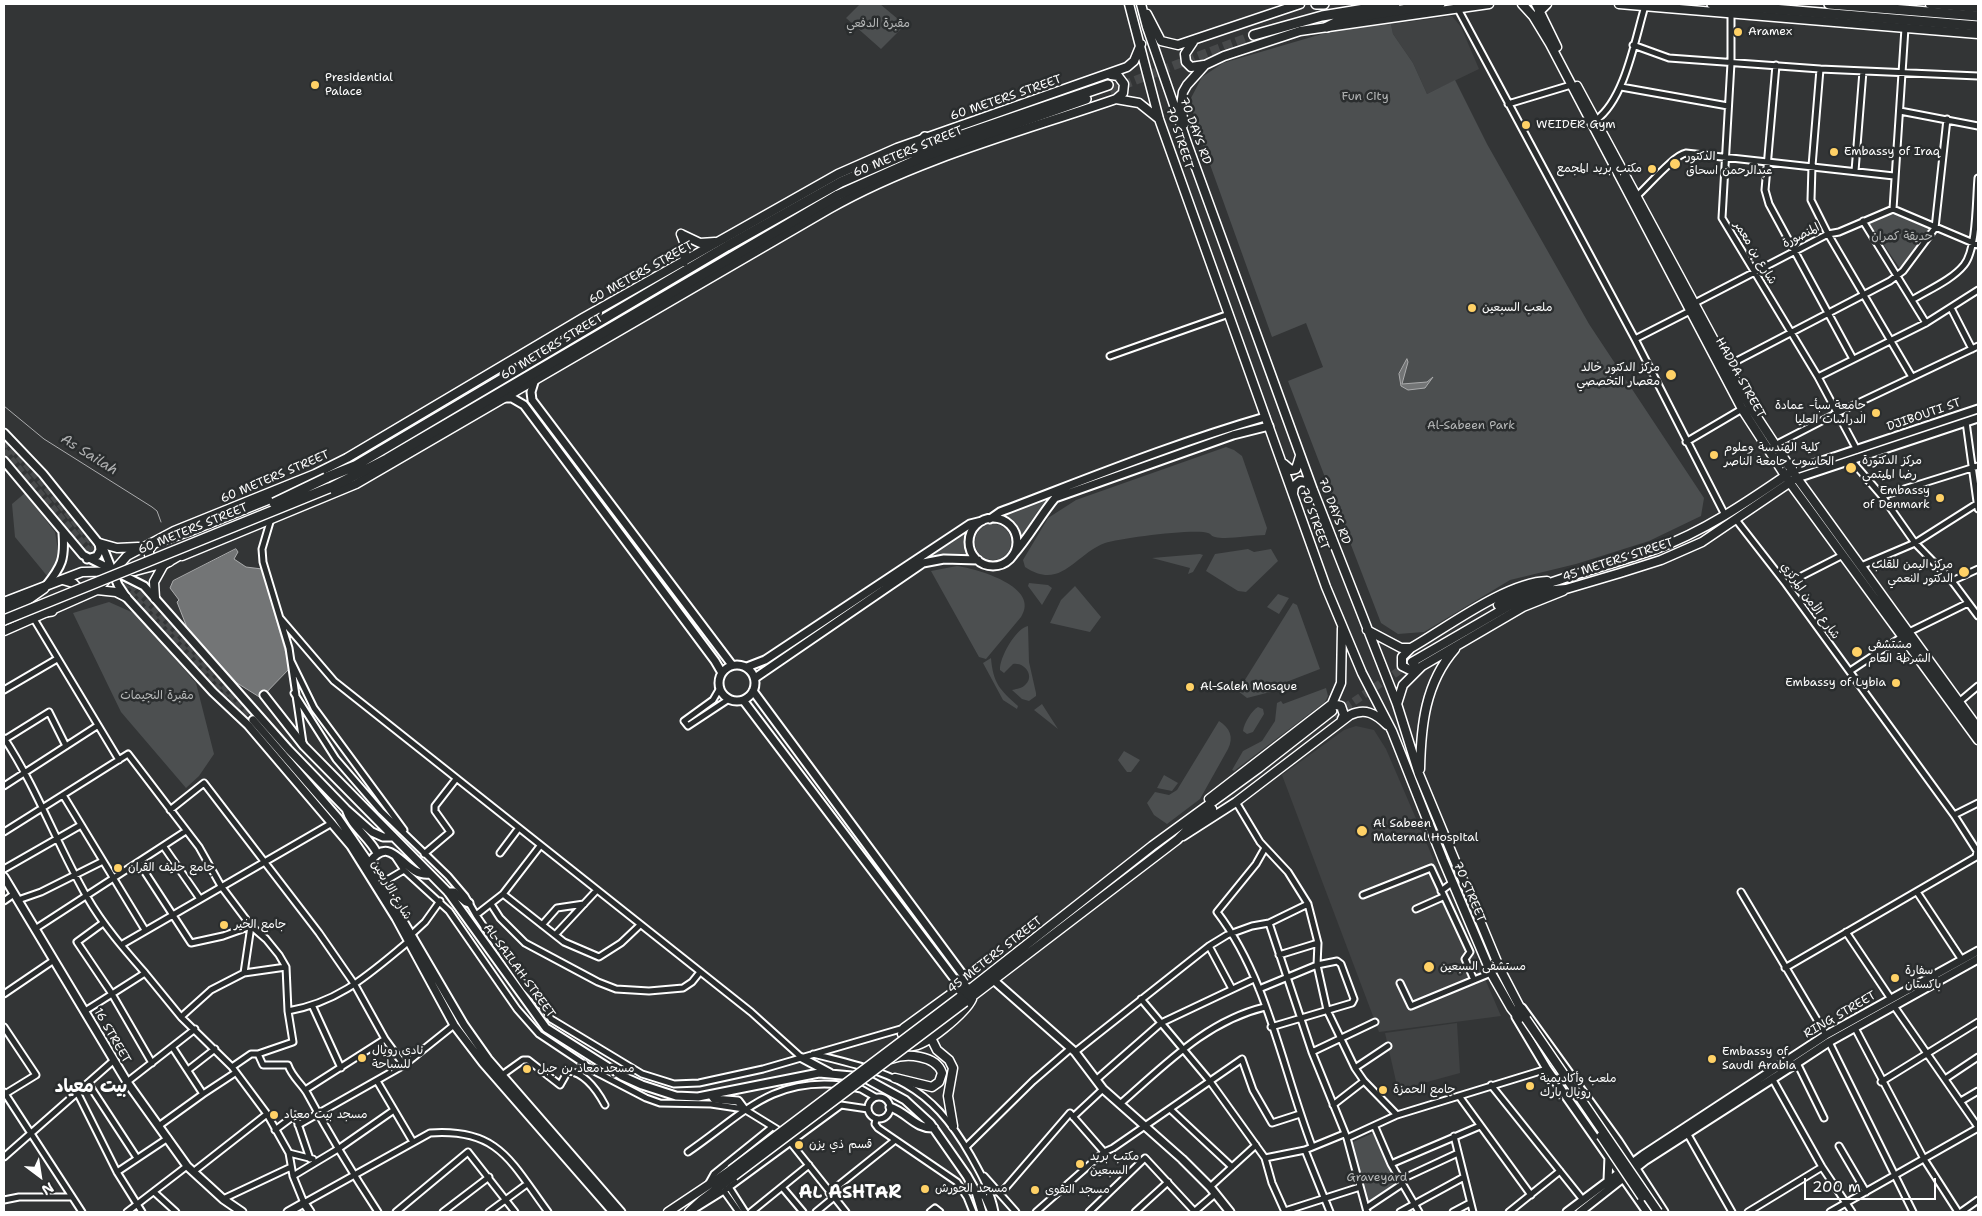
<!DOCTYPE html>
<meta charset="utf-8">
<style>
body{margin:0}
#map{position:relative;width:1982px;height:1216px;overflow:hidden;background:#333536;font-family:"Shantell Sans",sans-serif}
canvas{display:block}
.frame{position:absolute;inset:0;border:5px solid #fff;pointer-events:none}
.north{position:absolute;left:15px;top:1151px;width:50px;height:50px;-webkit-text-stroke:4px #2a2d2e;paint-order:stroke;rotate:149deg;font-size:14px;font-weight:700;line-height:20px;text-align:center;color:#fff}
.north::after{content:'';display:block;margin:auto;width:18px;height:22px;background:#fff;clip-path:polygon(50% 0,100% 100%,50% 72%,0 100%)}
.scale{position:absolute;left:1804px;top:1178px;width:132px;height:22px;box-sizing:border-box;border:2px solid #fff;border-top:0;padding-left:6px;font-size:15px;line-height:18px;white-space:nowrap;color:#fff;-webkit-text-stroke:4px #2a2d2e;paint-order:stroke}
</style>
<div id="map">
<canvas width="1982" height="1216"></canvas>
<div class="frame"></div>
<div class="north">N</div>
<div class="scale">200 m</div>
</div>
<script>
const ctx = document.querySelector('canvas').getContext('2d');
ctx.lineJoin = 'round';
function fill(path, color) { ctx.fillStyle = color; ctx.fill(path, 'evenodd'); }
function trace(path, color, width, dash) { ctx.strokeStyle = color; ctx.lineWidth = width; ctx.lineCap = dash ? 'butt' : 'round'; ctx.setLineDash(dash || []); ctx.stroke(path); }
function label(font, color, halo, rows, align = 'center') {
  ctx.font = font + ' "Shantell Sans","Playpen Sans Arabic",sans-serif'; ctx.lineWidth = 5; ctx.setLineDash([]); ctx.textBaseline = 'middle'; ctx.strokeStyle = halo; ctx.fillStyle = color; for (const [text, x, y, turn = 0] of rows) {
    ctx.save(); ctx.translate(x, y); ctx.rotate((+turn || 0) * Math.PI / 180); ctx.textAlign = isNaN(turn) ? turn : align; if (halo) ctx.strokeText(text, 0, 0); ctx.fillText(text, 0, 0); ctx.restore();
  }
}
const built = new Path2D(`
 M1452,16L1461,27L1479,69L1427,94L1413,63L1393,34L1391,24Z
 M1356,726L1374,730L1386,749L1501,1016L1379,1032L1282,775L1344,730Z
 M1457,1023L1460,1073L1398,1090L1385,1033Z`);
const green = new Path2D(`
 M860,4H880L905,25L881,49L846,18Z
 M1391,24L1393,34L1413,63L1427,94L1455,80L1487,144L1589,324L1704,498L1701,516L1649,541L1576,564L1510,580L1424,632L1398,634L1381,623L1288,381L1323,367L1306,323L1272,337L1194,120L1191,98L1202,77L1223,63L1332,31Z
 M1896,212L1931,229L1901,270L1869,223Z
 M1226,447L1234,450L1242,456L1267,528L1265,535C1251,535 1227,540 1215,537C1210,536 1212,534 1208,533C1197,528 1119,538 1105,543C1074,555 1061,591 1025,567L1023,560L1048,518L1076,500Z
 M25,493L55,532L59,556L48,577L15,537L12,504Z
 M1047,498L1048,501L1037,512L1020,541C1020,529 1011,521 1001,516Z
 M975 542a18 18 0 1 1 36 0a18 18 0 1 1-36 0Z
 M970,528L968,542L972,557L948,554L926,558Z
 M1248,549L1254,552L1271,549L1278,561L1246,592L1238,591L1206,571L1215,554Z
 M1200,554L1203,555L1193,572L1188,574L1190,568L1152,558Z
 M957,566C978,569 1041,587 1021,617L986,659L979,657L931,571Z
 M1029,583L1048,585L1052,588L1042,605L1028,586Z
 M1075,586L1101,617L1090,632L1050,623L1061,600Z
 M1278,594L1289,598L1279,614L1267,607Z
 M109,602L136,614L196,683L214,754L199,776L186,788L121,712L73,613Z
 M1293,603L1297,605L1320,669L1276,686L1278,690L1247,698L1238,691Z
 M1028,626L1029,662L1036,693V696L1029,701L1022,699L1012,690C1015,689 1020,689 1024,686C1036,677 1025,662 1013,664L1004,673L1000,670C999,658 1016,628 1028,626Z
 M991,658C993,683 1000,690 1018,706L1017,709L1003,700L983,663Z
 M1326,688L1328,696L1325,702L1234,771L1232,770L1243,751L1262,741L1275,721L1277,703L1281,701L1283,704Z
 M1042,704L1058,729L1034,710Z
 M1258,707L1263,709L1264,714L1253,732L1247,734L1243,731C1244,723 1252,710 1258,707Z
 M1219,721C1230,728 1234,737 1228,749L1200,799L1167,824L1154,815L1147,803L1155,792L1169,795L1177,790Z
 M1124,751L1140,760L1131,772H1127L1118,760Z
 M1164,775L1178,783L1172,791L1157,788Z
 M1373,1133L1397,1185L1368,1204L1351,1143Z`);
const water = new Path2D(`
 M1407,359L1408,362L1402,384L1427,382L1433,377L1425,388L1408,390L1401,386L1399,374Z
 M236,549L238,552L234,559L246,567L262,569L290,668L261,698L237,683L188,630L177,602L179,600L170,588L173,581Z`);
const stream = new Path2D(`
 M4,406L44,439L152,507L157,511L161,522`);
const secondaryTunnel = new Path2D(`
 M4,441L38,478L103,556
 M4,451L98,561
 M115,577L186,652L239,713
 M124,577L191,648L253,720`);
const primaryTunnel = new Path2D(`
 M1334,715L1412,662`);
const highwayTunnel = new Path2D(`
 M1110,90L1254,35`);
const street = new Path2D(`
 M1458,9L1635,339L1725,515
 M1731,14V63L1722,218L1818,377L1857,450
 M1633,45L1669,58L1820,69L1978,76
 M1776,65L1765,190L1769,204L1853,359
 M1820,69L1812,166L1811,200L1828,234L1912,377
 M1621,87L1728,106
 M1508,104L1571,85
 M1900,111L1978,126
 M1596,120C1625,99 1635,39 1645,6
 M1855,171L1863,71
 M1638,195C1649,185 1674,155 1686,153L1894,176
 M1893,209L1905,28
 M1893,209L1978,245
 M1863,221L1926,323
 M1912,300C1928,290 1952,280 1964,265C1977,249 1976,200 1978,178
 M1693,304L1828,234L1839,232L1893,209
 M1951,308L1972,349
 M1635,339L1690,311
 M1110,356L1229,314
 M1727,366L1890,281L1903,271L1935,228L1947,119
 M1818,377L1926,323L1978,290
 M1966,422L1978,509
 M1686,442L1742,409
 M1775,445L1837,413L1978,346
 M1851,460L1882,496L1915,543L1952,581L1978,616
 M1882,496L1978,466
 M1737,521L1786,584L1954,815L1977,851L1976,857L1785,968
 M270,522L262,549L263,562L289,648L303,743
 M1861,566L1915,543L1978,503
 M1952,581L1978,569
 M1786,584L1843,555
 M280,618L334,681L751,1012L802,1058
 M34,619L119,760
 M291,661L314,708L404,830
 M1850,671L1909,632L1968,603
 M720,688L713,700L684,721L688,726L729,699
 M4,690L57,659
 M294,693L336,759L381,811L448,876L465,896L476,915L526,988L546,1010L551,1019L642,1074L674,1084L699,1083L763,1069L904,1028
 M1959,702L1978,686
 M4,738C37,788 57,845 87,897C103,925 124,949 145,973
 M4,740L49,712L66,746
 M4,786L97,726
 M63,795L145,930
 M1236,802L1260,842L1288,872L1308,904L1318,943L1317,965L1327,1010L1355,1068L1364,1081L1397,1115
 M170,810L204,783L319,933L355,985L385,1039L404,1065
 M1954,815L1978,803
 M4,832L128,754L199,847L221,886L251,926L266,939L279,955L286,967L288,1011L293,1042L258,1054H251L232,1067
 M164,847L200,899
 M1265,848L1256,864L1217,912C1268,979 1282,1068 1312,1146
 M500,853L518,829
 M424,854L450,832L435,811V806L456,779
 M396,858L404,870L449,911L517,1009L539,1034L596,1072L646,1098L660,1103L711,1104L744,1109L783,1133L846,1212
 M139,863L191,943L223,936L251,926L244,973
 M4,869L81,825
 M382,883L404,870
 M1441,891L1453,882
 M1741,892L1826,1035
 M1917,892L1962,960
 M503,894L564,942L599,957L621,943L640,925
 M1363,895L1431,868L1470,952L1465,959L1474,980
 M18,900L41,892L103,861
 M4,901L14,894
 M491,904L500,918L525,943L598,982L616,989L649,991L683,988L692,982L700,972
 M1416,909L1443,897
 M476,915L503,894L540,846
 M103,923L77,942L112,994L145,973L181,1017L232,1067L267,1114L289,1153L293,1176L304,1203L430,1133C499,1128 511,1162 548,1212
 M1269,923L1312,1052L1347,1138L1367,1212
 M542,925L557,908L584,904
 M35,929L186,831
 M1846,932L1891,999
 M412,934L425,922L440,901
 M555,935L596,891
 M121,945L332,823
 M1209,946L1232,989
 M1279,955L1318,943
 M1400,983L1411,1006L1491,973
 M1259,989L1317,965L1337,961L1341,964L1354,999L1352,1003L1271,1027
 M4,994L54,960
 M1141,999L1209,1080L1265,1158L1272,1183L1285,1212
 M1894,1006L1978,1127
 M313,1007L341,1068
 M85,1011L112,994L152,1063
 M288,1011C340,1002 369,974 408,942
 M181,1017L211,990L244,973L286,967
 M4,1027L36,1075L5,1094
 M1855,1028L1924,1159L1958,1212
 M1829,1042L1913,1212
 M1075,1052L1209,946L1227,935L1252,926L1269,923L1308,904
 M1312,1052L1375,1022
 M258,1054L263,1065H288C292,1077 301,1083 307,1093C329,1134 353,1174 378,1212
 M813,1054C891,1073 929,1082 971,1156C981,1174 991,1191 995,1212
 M1797,1063L1824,1118
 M1355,1068L1388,1046
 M188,1070L215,1049
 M502,1075L523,1060H528L560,1085L568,1071C585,1073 597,1090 605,1105
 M1772,1078L1822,1167L1852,1212
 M1097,1079L1161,1023L1254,979
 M1945,1079L1978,1057
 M377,1081L413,1142
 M127,1082L195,1029
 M1881,1082L1978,1022
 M88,1083L137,1158
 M1491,1085L1583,1200
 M851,1087L861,1089L875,1097
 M305,1090L385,1039
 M4,1092L82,1212
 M77,1092L117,1172L142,1212
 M203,1094L235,1073
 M1459,1096L1531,1195
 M868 1108a11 11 0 1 1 22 0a11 11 0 1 1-22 0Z
 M1961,1101L1978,1091
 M1120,1104C1164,1066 1206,1021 1265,1007
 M1333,1105L1364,1081
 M1170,1109L1232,1167
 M1073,1117L1103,1089
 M876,1119L875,1124L878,1128L957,1182L967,1197L973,1212
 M160,1125L203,1094L173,1048
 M298,1125L404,1065L454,1025
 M1375,1127L1391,1164L1419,1212
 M275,1130L295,1115L310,1159
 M1687,1133L1732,1212
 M1454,1136L1473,1212
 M1347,1138L1397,1115L1547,1069
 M1839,1146L1866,1192
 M966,1147L1033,1081L1070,1049
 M1305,1150L1330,1212
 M688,1152C742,1115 771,1077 842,1085
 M289,1153L313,1159
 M4,1157L113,1061
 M1265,1158L1305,1150L1344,1134
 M1391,1164L1480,1126
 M117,1172L168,1138
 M193,1172L267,1114
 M293,1176L338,1149L394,1110
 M984,1176L1016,1212
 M1400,1180L1458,1153
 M709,1183L714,1174L771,1128
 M729,1187L745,1212
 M782,1187L803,1212
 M1210,1187L1256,1145
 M724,1191L739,1212
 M154,1192L176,1212
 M829,1193L894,1141
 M1001,1193L1070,1113L1104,1152
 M223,1199L291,1167
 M4,1200L19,1197H71
 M1366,1208L1402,1184
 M695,1209L724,1191L841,1105L868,1109
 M1285,1211L1360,1187
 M127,1212L187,1166
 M396,1212L468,1152L515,1212
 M443,1212L489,1177
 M489,1212L527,1184
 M751,1212L809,1165
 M816,1212L833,1198
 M930,1212L935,1208L940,1212
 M1036,1212L1104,1152L1113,1148L1242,1059L1253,1090L1272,1123L1300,1114
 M1089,1212L1145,1158L1195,1212
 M1135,1212L1168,1182
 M1194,1212L1215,1194
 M1400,1212L1464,1177
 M1453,1212L1470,1203
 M1509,1212L1560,1171
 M1748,1212L1822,1167
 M1830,1212L1978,1128
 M1961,1212L1978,1200`);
const secondary = new Path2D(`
 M535,379L531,392L532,400L732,665
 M504,398H512L524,405L715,661L722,673
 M4,433L43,474L104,550L118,585L126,597L213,692L248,725L351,846L396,918L454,1025L483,1063L613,1212
 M4,461L83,555L144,586L288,749L346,809L372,832L383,837H393
 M1792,471L1978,409
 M1797,478L1978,418
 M969 542a24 24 0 1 1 48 0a24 24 0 1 1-48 0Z
 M990,519L1000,512C1087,479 1175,443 1265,417
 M1013,555C1029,537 1040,516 1055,498L1233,435L1269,426
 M87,559L97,556L100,550L99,543
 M46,586C62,566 65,559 63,533
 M719 683a18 18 0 1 1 36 0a18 18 0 1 1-36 0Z
 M747,667L765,660L970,524L982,521
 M755,678L923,563L944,559L978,560
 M753,691L963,975L964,984
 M264,695L304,746L448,892L546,1028L622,1076L642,1085L676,1096L698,1097L819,1073L863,1077L905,1100L930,1123L967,1176L976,1192L982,1212
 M743,700L956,981L964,984L969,990
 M253,720L338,818L369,863L464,1025L488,1059L621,1212
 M346,809C351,826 369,837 377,853
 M369,863C393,830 403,878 430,874
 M4,877L127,1082L187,1166L223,1199L242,1212
 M448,892H454L466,902L469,903
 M990,977L1075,1052L1103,1089L1182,1159L1210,1187L1230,1212
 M1522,1008L1618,1141L1664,1212
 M1516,1017L1547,1069L1647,1212
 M802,1058L830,1073
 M711,1095L714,1099L738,1101L744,1109
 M890,1107C908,1113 915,1129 934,1128
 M1608,1181L1609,1156
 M976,1192L985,1196L992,1212
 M288,1212L304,1203L310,1212
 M1567,1212L1643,1155L1826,1035L1978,951
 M1580,1212L1646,1160L1797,1063L1829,1042L1978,959`);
const primary = new Path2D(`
 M1129,4L1159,119L1326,587L1362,673L1392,731L1443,860L1491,973L1511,1008L1523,1023
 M1141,4L1147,27L1187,143L1313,490L1397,704L1419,774L1500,969L1526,1019
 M1522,4L1533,16L1550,44L1742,409L1790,483L1978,740
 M1536,4L1557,47
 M1619,4L1978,34
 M1930,4L1978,8
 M1539,12L1547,4
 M1147,14L1161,41L1178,45L1300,4
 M1193,42L1185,54L1186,62L1191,67L1204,65
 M1111,75L1118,76L1124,84L1123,93L1116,99
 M1577,86L1749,405L1797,478L1978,728
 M1184,124L1181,106L1183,92L1187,85L1205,65L1224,56L1300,31L1489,4
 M681,234L700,243L715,242
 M681,234L686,247L684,262
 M1284,464L1291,470L1296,469L1300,456
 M1293,493L1294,486L1300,481L1306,482L1311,487
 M99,543L117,548L138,547
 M154,543L149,550V555L157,562
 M182,556L356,484L829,209C917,159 1020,132 1116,99L1139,103L1159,119
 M63,580L73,583L78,588V595
 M97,590L116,592L126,597
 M155,598L154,582L164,564
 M4,602L82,572L135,571L169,562
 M1498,605C1548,579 1603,568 1656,549C1703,532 1747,502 1788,474
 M1367,630L1401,648H1411C1446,628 1507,582 1547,581
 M4,631L97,590L127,556L174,531L315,474L347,458L583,318L838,174L897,148L1127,67L1134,61L1141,44
 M1411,648L1402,657V666L1410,670L1419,667
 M1412,662L1519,600L1544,591L1566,589L1620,573L1661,560L1702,542L1792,481
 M1332,704L1341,706L1344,715L1342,719
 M1397,704L1403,685L1422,666L1523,607L1563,591
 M1420,769C1421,726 1425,683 1455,649
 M1209,799L1332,704L1341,683L1342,628
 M1183,836L1236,802L1350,715C1365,708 1375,713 1387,725
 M969,990L955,991L904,1028L902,1034L910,1046C924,1049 966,1012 972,999
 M960,997L1152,846L1259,768L1332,711
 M965,1002L1177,840L1190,827L1212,809
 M933,1036L931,1038L937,1050L949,1060L953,1068L948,1096L953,1126
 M891,1059C906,1053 936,1055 942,1073L939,1082L932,1087L895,1078
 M668,1212L731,1170
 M689,1212L702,1200L734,1176`);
const highway = new Path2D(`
 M1316,4H1324
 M1712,4L1978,26
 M1829,4L1978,16
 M1327,27L1343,19L1440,4
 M1254,35L1322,16L1395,4
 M916,150L925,137
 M320,480L355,466L727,246L841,182L901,156L1108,85
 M324,491L387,459L838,195L925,156L1086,99
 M154,543L192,530L294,489
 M164,564L188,550
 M4,610L27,600L44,588
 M25,615L52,611`);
const primaryBridge = new Path2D(`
 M1526,1019L1658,1212
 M1601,1136L1642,1197
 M731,1170L960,997
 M734,1176L965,1002`);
const highwayBridge = new Path2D(`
 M274,503L326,478
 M4,620L329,488`);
const markers = [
 [1738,32,5,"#ffd166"],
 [315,85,5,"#ffd166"],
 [1526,125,5,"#ffd166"],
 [1834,152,5,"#ffd166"],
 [1675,164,6,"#ffd166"],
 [1652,169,5,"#ffd166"],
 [1472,308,5,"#ffd166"],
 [1671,375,6,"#ffd166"],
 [1876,413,5,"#ffd166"],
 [1714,455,5,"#ffd166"],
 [1851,468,6,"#ffd166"],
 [1940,498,5,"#ffd166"],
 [1964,572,6,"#ffd166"],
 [1857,652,6,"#ffd166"],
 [1896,683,5,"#ffd166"],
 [1190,687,5,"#ffd166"],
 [1362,831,6,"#ffd166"],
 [118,868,5,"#ffd166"],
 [224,925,5,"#ffd166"],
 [1429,967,6,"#ffd166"],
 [1895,978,5,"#ffd166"],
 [362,1058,5,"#ffd166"],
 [1712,1059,5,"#ffd166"],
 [527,1069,5,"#ffd166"],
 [1530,1086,5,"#ffd166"],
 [1383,1090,5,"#ffd166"],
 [274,1115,5,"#ffd166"],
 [799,1145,5,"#ffd166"],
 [1080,1164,5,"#ffd166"],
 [925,1189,5,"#ffd166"],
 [1035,1190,5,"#ffd166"]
];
const parkNames = [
 ["مقبرة الدفعي",878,24],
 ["Fun City",1365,97],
 ["حديقة كمران",1902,237],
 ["Al-Sabeen Park",1471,426],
 ["مقبرة النجيمات",157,696],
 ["Graveyard",1377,1178]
];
const poiNames = [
 ["Aramex",1748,32],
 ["Presidential",325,78],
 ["Palace",325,92],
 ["WEIDER Gym",1536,125],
 ["Embassy of Iraq",1844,152],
 ["الدكتور",1686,157],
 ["عبدالرحمن اسحاق",1686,171],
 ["مكتب بريد المجمع",1642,169,"right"],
 ["ملعب السبعين",1482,308],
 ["مركز الدكتور خالد",1660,368,"right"],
 ["معصار التخصصي",1660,382,"right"],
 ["جامعة سبأ- عمادة",1866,406,"right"],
 ["الدراسات العليا",1866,420,"right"],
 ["كلية الهندسة وعلوم",1724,448],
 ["الحاسوب جامعة الناصر",1724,462],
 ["مركز الدكتورة",1862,461],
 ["رضا الميتمي",1862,475],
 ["Embassy",1930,491,"right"],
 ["of Denmark",1930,505,"right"],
 ["مركز اليمن للقلب",1953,565,"right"],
 ["الدكتور النعمي",1953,579,"right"],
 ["مستشفى",1868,645],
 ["الشرطة العام",1868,659],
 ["Embassy of Lybia",1886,683,"right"],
 ["Al-Saleh Mosque",1200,687],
 ["Al Sabeen",1373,824],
 ["Maternal Hospital",1373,838],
 ["جامع حليف القران",128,868],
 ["جامع الخير",234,925],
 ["مستشفى السبعين",1440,967],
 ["سفارة",1905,971],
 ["باكستان",1905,985],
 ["نادي رويال",372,1051],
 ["للسباحة",372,1065],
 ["Embassy of",1722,1052],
 ["Saudi Arabia",1722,1066],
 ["مسجد معاذ بن جبل",537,1069],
 ["ملعب وأكاديمية",1540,1079],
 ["رويال بارك",1540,1093],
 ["جامع الحمزة",1393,1090],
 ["مسجد بيت معياد",284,1115],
 ["قسم ذي يزن",809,1145],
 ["مكتب بريد",1090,1157],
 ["السبعين",1090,1171],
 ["مسجد الحورش",935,1189],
 ["مسجد التقوى",1045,1190]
];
const streetNames = [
 ["60 METERS STREET",1006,98,-19],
 ["70 DAYS RD",1195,131,70],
 ["70 STREET",1179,138,72],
 ["60 METERS STREET",908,152,-22],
 ["المنصورة",1801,236,-27],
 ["شارع بن معمر",1755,253,59],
 ["60 METERS STREET",641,273,-29],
 ["60 METERS STREET",552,347,-31],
 ["HADDA STREET",1740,378,61],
 ["DJIBOUTI ST",1924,415,-19],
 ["60 METERS STREET",275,477,-23],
 ["70 DAYS RD",1334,511,69],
 ["70 STREET",1314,519,70],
 ["60 METERS STREET",193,529,-22],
 ["45 METERS STREET",1618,560,-18],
 ["شارع الأمن المركزي",1810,601,54],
 ["شارع الاربعين",391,890,59],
 ["70 STREET",1469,892,67],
 ["45 METERS STREET",995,955,-38],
 ["AL SAILAH STREET",519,971,54],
 ["RING STREET",1840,1015,-30],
 ["16 STREET",112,1036,60]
];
const waterNames = [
 ["As Sailah",89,455,32]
];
const districtNames = [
 ["بيت معياد",91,1087],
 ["AL ASHTAR",850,1193]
];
fill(built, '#404243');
fill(green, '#4c4f50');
fill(water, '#737576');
trace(water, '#abacad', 1);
trace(stream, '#abacad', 1);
trace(secondaryTunnel, '#47494a', 7, [7, 3.5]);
trace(primaryTunnel, '#47494a', 8, [8, 4]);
trace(highwayTunnel, '#47494a', 9, [9, 4.5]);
trace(street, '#fff', 9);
trace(secondary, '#fff', 11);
trace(primary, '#fff', 11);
trace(highway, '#fff', 12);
trace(street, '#2a2d2e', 5);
trace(secondary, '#2a2d2e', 7);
trace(primary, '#2a2d2e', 8);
trace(highway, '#2a2d2e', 9);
trace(primaryBridge, '#fff', 11, []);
trace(highwayBridge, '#fff', 12, []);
trace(primaryBridge, '#2a2d2e', 8);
trace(highwayBridge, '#2a2d2e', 9);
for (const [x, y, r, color] of markers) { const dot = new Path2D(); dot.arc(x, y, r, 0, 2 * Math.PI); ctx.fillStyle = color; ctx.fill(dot); trace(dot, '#2a2d2e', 2); }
label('12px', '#b7b9b9', '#2a2d2e', parkNames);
label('12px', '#fff', '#2a2d2e', poiNames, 'left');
label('12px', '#fff', '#2a2d2e', streetNames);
label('italic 14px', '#b2b3b4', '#2a2d2e', waterNames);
label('bold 18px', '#fff', '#2a2d2e', districtNames);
</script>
